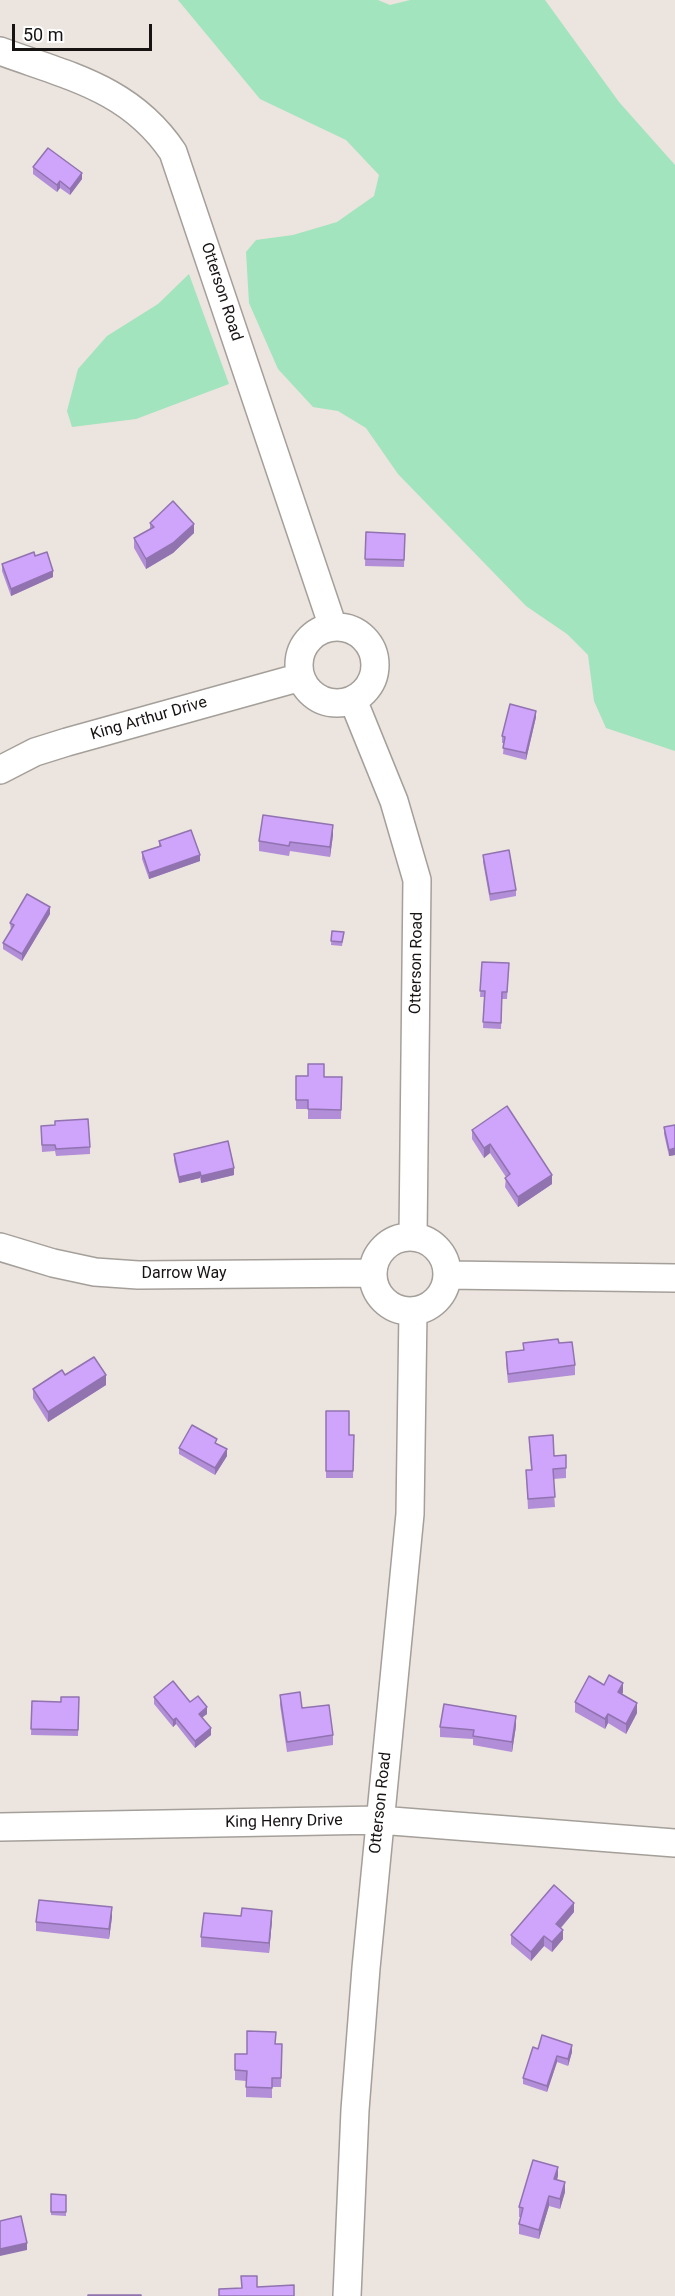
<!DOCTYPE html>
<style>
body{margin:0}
#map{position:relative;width:675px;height:2296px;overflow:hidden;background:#ebe4df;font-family:Roboto,sans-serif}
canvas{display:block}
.scale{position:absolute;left:12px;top:24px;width:140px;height:27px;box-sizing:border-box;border:3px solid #161312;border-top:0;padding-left:8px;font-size:18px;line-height:21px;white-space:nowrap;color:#161312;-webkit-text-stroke:4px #fff;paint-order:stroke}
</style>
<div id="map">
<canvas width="675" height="2296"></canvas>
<div class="scale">50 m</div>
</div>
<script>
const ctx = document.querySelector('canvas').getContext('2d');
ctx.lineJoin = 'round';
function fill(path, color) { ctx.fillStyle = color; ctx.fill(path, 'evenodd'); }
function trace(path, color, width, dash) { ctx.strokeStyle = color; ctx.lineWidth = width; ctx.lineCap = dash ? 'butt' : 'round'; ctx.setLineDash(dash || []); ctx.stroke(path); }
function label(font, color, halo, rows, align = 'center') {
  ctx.font = font + ' Roboto,sans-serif'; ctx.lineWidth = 4.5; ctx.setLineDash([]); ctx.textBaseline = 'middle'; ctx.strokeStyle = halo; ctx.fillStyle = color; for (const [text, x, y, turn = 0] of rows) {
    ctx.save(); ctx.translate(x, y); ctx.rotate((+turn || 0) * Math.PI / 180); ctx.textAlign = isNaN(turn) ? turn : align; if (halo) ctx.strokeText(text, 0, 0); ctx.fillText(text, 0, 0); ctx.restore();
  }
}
const green = new Path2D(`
 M178,0H378L390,5L410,0H545L619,102L675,165V751L606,728L594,701L588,655L567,634L526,606L398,474L366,428L338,411L313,407L278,369L249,303L246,252L256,240L293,235L337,222L374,196L379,175L346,140L260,99Z
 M189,274L229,384L136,419L72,427L67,411L78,369L107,336L158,304Z`);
const minor = new Path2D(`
 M0,51C68,76 130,88 173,152L333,627
 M299 665a38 38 0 1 1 76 0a38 38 0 1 1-76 0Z
 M353,700L394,801L417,880L413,1236
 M0,770L35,752L67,742L301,677
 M373 1274a37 37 0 1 1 74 0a37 37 0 1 1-74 0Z
 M0,1247L53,1263L95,1272L138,1275L372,1273
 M447,1275L675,1278
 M0,1827L379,1820L675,1843
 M347,2296L355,2110L366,1968L410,1514L413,1311`);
const wall = new Path2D(`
 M33,167L82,179L70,195L60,188L57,192L33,174Z
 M150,523L194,533L173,553L146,569L134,548V538L150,529Z
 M366,532L405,534L404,567L365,566Z
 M35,556L53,577L11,596L2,571V564Z
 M536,717L526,760L503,754L504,743H502V736Z
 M333,835L330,857L290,851L289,856L259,851V841Z
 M159,841L200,861L149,879L142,859V852L159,846Z
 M483,855L516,890V896L490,901L483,862Z
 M50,914L22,961L3,949V943L11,930L10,923Z
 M332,931L344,932L342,946L331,945Z
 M482,962L509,963L507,999H502L501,1029L483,1028L484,997H480Z
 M296,1076L342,1077L341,1119H308V1109H296Z
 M675,1125V1155L669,1156L664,1134V1127Z
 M472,1130L552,1184L518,1207L505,1187L506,1177L490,1153L484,1158L472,1139Z
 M41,1132L90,1147V1154L56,1156L55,1151L42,1152Z
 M174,1154L234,1175L201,1183L200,1178L179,1183L174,1161Z
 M523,1343H559L575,1365V1375L508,1383L506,1362V1352L523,1350Z
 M65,1375L106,1385L48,1422L33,1398V1389Z
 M326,1411L349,1435H354L353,1478H326Z
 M529,1437L554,1456L566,1468V1478L553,1479L555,1507L528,1509L526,1470H531Z
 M217,1444L227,1456L215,1475L179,1454V1448Z
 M604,1685L623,1692L622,1695L637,1713L626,1734L608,1723L605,1729L575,1712V1702Z
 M280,1695L302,1708L333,1735V1745L287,1752L280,1705Z
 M79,1697L78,1736L31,1735L32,1701L61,1702Z
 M154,1697L190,1702L207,1714L202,1717L211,1735L195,1748L176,1724L173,1727L154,1704Z
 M516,1726L512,1752L473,1745V1739L440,1737V1727Z
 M574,1912L561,1928L563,1939L552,1952L544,1946L531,1961L511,1944V1935Z
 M241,1916L272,1920L269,1953L201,1947V1937Z
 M112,1917L109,1939L36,1931V1922Z
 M276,2044H282L281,2087H272V2098L246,2097V2081L235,2080V2054H247Z
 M538,2049L572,2052L568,2066L557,2062L547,2092L523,2084V2078Z
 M558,2176L557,2180L565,2192L560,2209L549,2206L539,2239L519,2234V2224L521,2217H519V2207Z
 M51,2194L66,2195V2216L51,2215Z`);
const shadedWall = new Path2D(`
 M82,173V179L70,195V189Z
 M60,181V188L57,192V185Z
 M194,524V533L173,553L146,569V559Z
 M53,571V577L11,596V589Z
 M536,711V717L526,760V753Z
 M333,825V835L330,857V847Z
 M200,855V861L149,879V873Z
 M50,907V914L22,961V954Z
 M490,1144V1153L484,1158V1148Z
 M675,1148V1155L669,1156V1150Z
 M234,1168V1175L201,1183V1176Z
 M200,1172V1178L179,1183V1177Z
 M552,1175V1184L518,1207V1197Z
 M106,1375V1385L48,1422V1412Z
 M227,1449V1456L215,1475V1468Z
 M623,1683V1692L618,1702V1692Z
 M637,1703V1713L626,1734V1724Z
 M207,1707V1714L199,1720V1714Z
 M608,1714V1723L605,1729V1719Z
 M516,1716V1726L512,1752V1742Z
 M176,1718V1724L173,1727V1720Z
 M211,1728V1735L195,1748V1741Z
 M574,1903V1912L556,1933V1924Z
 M112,1907V1917L109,1939V1929Z
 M272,1911V1920L269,1953V1943Z
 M563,1930V1939L552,1952V1942Z
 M544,1936V1946L531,1961V1952Z
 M572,2045V2052L568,2066V2059Z
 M557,2056V2062L547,2092V2086Z
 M558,2167V2176L554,2188V2179Z
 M565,2182V2192L560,2209V2199Z
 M549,2196V2206L539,2239V2230Z
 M27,2243V2250L0,2256V2249Z`);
const building = new Path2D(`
 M48,148L82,173L70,189L60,181L57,185L33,167Z
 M173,501L194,524L173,543L146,559L134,538L154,527L150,523Z
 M366,532L405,534L404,560L365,559Z
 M34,552L35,556L47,552L53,571L11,589L2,564Z
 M510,704L536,711L526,753L503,748L505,737L502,736Z
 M263,815L333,825L330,847L290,842L289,846L259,841Z
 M191,830L200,855L149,873L142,852L161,846L159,841Z
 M509,850L516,890L490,894L483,855Z
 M27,894L50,907L22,954L3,943L14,925L10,923Z
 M332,931L344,932L342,942L331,941Z
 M482,962L509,963L507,992H502L501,1023L483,1022L485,991H480Z
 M308,1064H324V1077H342L341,1110L308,1109V1100H296V1076H308Z
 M507,1106L552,1175L518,1197L505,1178L510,1174L490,1144L484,1148L472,1130Z
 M88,1119L90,1147L56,1149L55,1145H42L41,1126L55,1125V1121Z
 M675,1125V1148L669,1150L664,1127Z
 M228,1141L234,1168L201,1176L200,1172L179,1177L174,1154Z
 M558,1339L559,1343L572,1342L575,1365L508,1374L506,1352L524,1350L523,1343Z
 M94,1357L106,1375L48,1412L33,1389L62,1370L65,1375Z
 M326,1411H349V1435H354L353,1471H326Z
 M192,1425L217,1439L215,1443L227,1449L215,1468L179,1448Z
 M553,1435L554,1456L566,1455V1468L553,1469L555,1497L528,1499L526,1470H532L529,1437Z
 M609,1675L623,1683L618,1692L637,1703L626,1724L608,1714L605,1719L575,1702L589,1676L604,1685Z
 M173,1681L190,1702L198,1696L207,1707L199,1714L211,1728L195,1741L176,1718L173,1720L154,1697Z
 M300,1692L302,1708L329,1705L333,1735L287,1742L280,1695Z
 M61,1697H79L78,1730L31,1729L32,1701L61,1702Z
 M444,1704L516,1716L512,1742L473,1736L474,1730L440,1727Z
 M554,1885L574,1903L556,1924L563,1930L552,1942L544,1936L531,1952L511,1935Z
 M39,1900L112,1907L109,1929L36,1922Z
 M242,1908L272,1911L269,1943L201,1937L204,1913L241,1916Z
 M247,2031L276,2032L275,2044H282L281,2078H272V2088L246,2087L247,2071L235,2070V2054H247Z
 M542,2035L572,2045L568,2059L557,2056L547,2086L523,2078L533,2047L538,2049Z
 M533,2160L558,2167L554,2179L565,2182L560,2199L549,2196L539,2230L519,2224L523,2208L519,2207Z
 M51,2194L66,2195V2212H51Z
 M21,2216L27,2243L0,2249V2221Z
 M241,2276H257V2287L294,2285V2296H219V2289L242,2288Z
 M88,2295H141V2296H88Z`);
const streetNames = [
 ["Otterson Road",221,292,72],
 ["King Arthur Drive",149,719,-16],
 ["Otterson Road",417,963,-89],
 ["Darrow Way",184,1274],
 ["Otterson Road",381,1803,-84],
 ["King Henry Drive",284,1822,-1]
];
fill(green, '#a2e4bd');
trace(minor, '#a59f9a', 30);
trace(minor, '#fff', 27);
fill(wall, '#b28dd8');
fill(shadedWall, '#9173b0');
fill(building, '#cfa4fb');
trace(building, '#9173b0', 1.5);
label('16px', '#161312', '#fff', streetNames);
</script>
